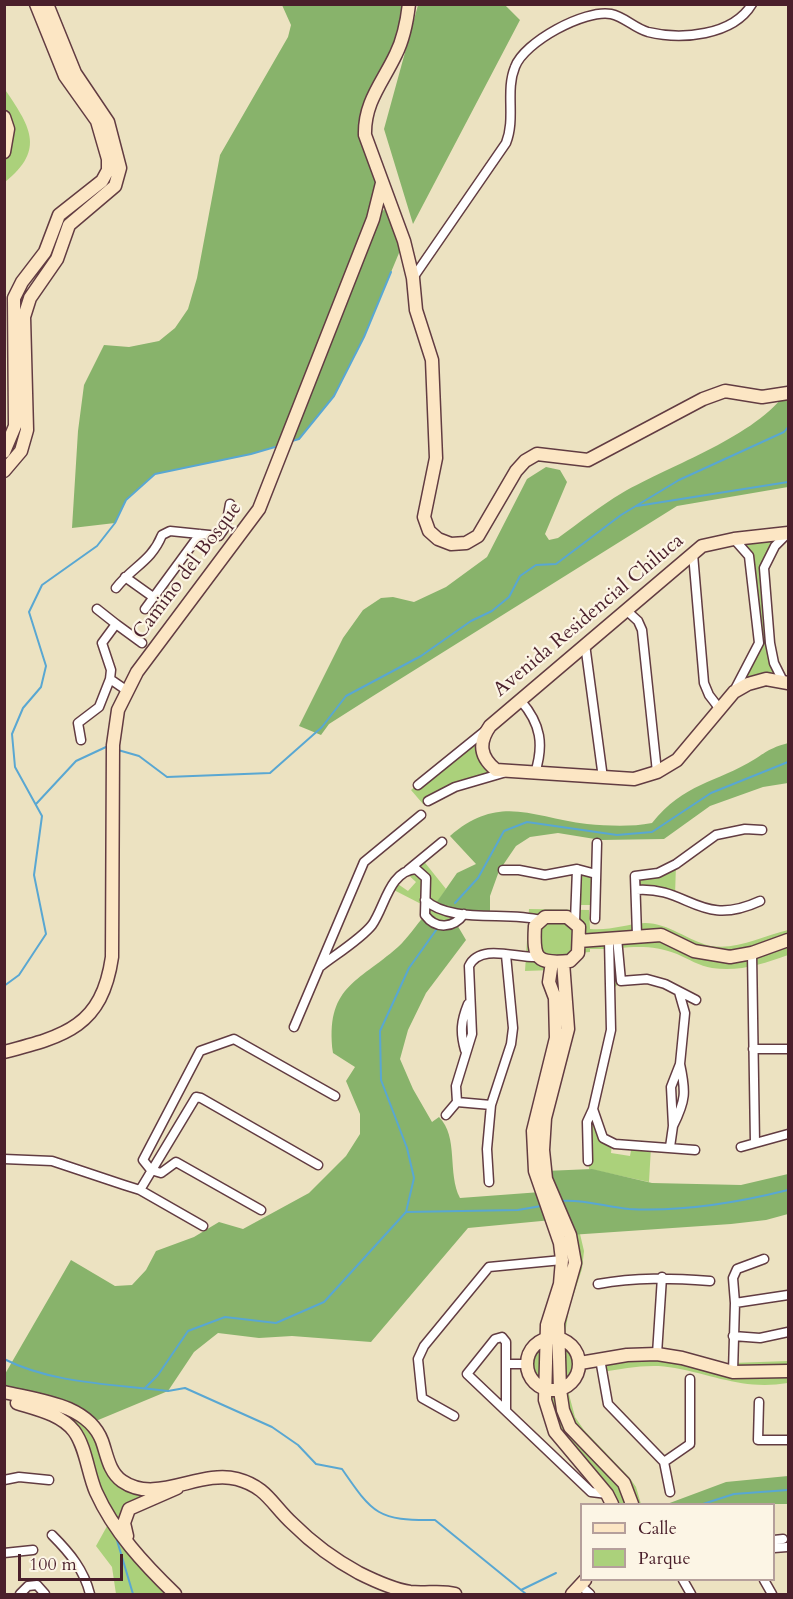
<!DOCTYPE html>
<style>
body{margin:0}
#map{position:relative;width:793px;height:1599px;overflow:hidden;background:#ece2c1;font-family:Cardo,serif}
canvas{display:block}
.frame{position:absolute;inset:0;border:6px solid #4a1f2b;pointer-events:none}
.legend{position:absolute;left:580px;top:1503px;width:195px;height:78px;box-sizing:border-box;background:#fcf5e5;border:2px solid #b59f9b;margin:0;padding:8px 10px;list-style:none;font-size:18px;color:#4a1f2b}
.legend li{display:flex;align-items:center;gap:12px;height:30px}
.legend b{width:30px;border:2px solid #b59f9b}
.scale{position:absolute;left:18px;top:1554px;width:105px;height:27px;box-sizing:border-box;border:3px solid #4a1f2b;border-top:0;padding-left:8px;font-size:18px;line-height:21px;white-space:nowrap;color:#4a1f2b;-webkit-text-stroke:4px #fcf5e5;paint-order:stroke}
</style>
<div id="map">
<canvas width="793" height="1599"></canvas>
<div class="frame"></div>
<ul class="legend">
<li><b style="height:8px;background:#fce6c4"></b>Calle</li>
<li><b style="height:16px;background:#abd17b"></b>Parque</li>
</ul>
<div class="scale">100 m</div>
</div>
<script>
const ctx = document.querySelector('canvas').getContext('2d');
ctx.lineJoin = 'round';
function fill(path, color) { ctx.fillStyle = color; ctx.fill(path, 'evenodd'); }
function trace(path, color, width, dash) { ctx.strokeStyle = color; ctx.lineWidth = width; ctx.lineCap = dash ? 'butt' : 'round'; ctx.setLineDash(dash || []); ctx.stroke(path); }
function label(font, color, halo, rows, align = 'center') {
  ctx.font = font + ' Cardo,serif'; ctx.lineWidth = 4.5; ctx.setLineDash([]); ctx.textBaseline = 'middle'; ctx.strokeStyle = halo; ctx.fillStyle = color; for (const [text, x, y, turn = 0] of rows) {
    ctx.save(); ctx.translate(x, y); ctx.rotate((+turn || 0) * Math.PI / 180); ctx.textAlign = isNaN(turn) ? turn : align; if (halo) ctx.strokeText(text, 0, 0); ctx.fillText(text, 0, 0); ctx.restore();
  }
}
const green = new Path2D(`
 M4,88C29,125 47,149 5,182Z
 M788,533L764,568L770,643L783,681L734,692L759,643L749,556L734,539Z
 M490,726L486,762L509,772L455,787L423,804L411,790Z
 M422,859L446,889L435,906L464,914L456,923L431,921L425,906L390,888L395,882L408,891L416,882L405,872Z
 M676,864L675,896L636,890L635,876Z
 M577,869L596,874L595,905H578Z
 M529,909L589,910L590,929C610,931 626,924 645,923C669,923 688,941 711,946C738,950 763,936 788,930V955C763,964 739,972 712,968C700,966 688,959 677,954C657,946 640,946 618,948V984L613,989L607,949H590V952L578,953L552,970L525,971Z
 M563,990C579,1040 546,1085 543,1134C541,1172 555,1201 570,1234H580L584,1251L582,1269L569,1309L564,1340C582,1353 583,1373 567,1387L575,1417L584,1430L629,1477L636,1487L641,1504H612L607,1494C580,1463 546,1434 545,1389C521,1374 522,1354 546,1339L547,1325L560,1284L562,1260L560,1243L535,1171L533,1131L556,1038L554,991Z
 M593,1111L597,1123L612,1143L611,1153L630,1156L632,1145L651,1147L649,1182L589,1169L587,1142Z
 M627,1355L732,1372V1363L788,1361V1383C744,1390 717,1376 675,1368C651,1363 626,1368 602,1372L600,1359Z
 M4,1392L86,1418L122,1481L169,1486L129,1509L128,1543L175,1594H116L112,1567L96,1546L111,1519L75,1432L52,1415L5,1398Z`);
const forest = new Path2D(`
 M282,5H408L403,37L365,120L382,183L374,218L391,204L404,241L364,337L334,396L299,439L251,454L155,474L126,500L115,523L72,528L78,431L84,385L104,345L129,347L159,341L175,328L188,309L197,278L220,155L288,37L291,25Z
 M418,5H505L520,20L413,224L384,129Z
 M788,390V487L677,506L373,696L329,724L321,735L299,726L343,638L363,610L381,598L393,597L414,602L446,587L487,557L527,479L546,467L560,470L567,482L545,534L549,540L558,538C579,523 600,506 622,493C672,464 756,437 788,390Z
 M788,743V783L763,787L710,806L664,839L601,840L558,833L530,837L516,846L499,871L490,896V915L434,906L457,873L476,864L450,836C500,793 533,818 587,824C609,826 631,827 652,823C684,783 716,783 755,759C769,750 771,748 788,743Z
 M425,915L431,921L456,923L466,940L426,993L408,1030L400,1059L413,1089L432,1122L439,1117C459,1137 447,1173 460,1198L541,1192L552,1220L468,1228L371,1342L292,1336L259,1338L218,1333L194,1352L168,1391L91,1423L76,1412L5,1392V1374L71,1260L115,1286L132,1285L146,1270L156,1251L194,1237L219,1222L243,1229L309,1193L346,1156L360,1134V1114L346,1081L355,1067L333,1053C325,987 357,983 398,947C408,938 416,925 425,915Z
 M592,1169L652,1183L741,1185L788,1174V1214L766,1220L731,1224L570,1235L545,1171Z
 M788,1476V1504H667L726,1482Z`);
const stream = new Path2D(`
 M292,441L299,439L334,396L364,337L391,272
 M637,506L788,482
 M118,750L139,756L167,777L270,773L322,727L346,696L421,656L471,621L492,611L509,597L520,576L536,565L556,564L621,515L679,480L784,432L788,427
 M36,804L76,761L106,747
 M455,903L478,878L504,831L527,822L617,835L652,832L711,793L788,762
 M4,986L19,975L46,934L34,875L42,816L15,767L12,734L23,708L41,687L46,666L29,612L42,585L97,546L115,523L126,500L155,474L251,454L275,447
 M561,1201C584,1199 606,1207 629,1209C683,1212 736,1203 788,1190
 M406,1212L518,1210L541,1206
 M4,1359C53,1384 114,1384 168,1391L185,1388L272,1427L298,1445L316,1464L342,1469C373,1514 378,1521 435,1520L526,1594
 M145,1388L158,1375L188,1331L225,1317L276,1323L324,1302L406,1212L414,1178L407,1148L381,1080L380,1031L409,968L439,926
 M703,1504L734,1494L788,1490
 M116,1537L133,1594
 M521,1590L556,1573`);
const street = new Path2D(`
 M413,278L506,143C516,118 505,91 515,67C524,42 585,9 611,14C625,17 634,28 648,32C681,40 733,36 752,4
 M734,539L749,556L759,643L734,691
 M693,554L704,683L709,695L719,708
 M125,577L153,597
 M116,588C133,566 151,562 162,535L170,531L219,536L226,526L230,504
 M97,609L116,624
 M145,609L200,534
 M626,610L638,621L642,630L657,772
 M585,644L603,778
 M110,679L111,670L102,643L116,624L142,643
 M783,681L774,663L770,643L764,568L775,546L788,533
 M521,701C541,724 544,745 535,773
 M81,740L78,723L99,707L110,679L126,690
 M418,785L486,730
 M428,801L455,787L503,773
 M408,870L442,842
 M503,870H519L545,875L577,869L596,874
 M636,890C689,886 699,929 760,901
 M425,900C451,924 507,911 540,920
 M595,919L597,843
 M575,921L577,869
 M637,935L635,876L658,873L676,864L716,835L745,829L762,830
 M617,938L621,981L647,979L665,984L696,1000
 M609,940L611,1030L593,1109L603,1138L615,1144L695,1150
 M752,953L755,1143
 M321,966C335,955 361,939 372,925C385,907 389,871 416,869L426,878L425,915C436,930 454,928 464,914
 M294,1027L364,862L421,815
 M753,1049H788
 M465,1050C460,1032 461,1021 468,1004
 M457,1102L456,1086L472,1034L469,966C480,943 516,958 537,957
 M457,1102L491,1105
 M446,1115L457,1102
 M673,1126C686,1100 686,1092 680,1064
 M670,1147L673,1126L671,1087L680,1064L685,1013L679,992
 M741,1147L788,1134
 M4,1159L52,1161L124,1185L140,1190L203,1226
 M588,1161L587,1122L593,1109
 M489,1182L487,1149L491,1105L511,1044L513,1028L506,955
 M140,1190L196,1097L201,1098L318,1165
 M261,1210L176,1162L161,1173L151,1170L143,1160L200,1051L234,1039L335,1096
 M598,1284C636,1277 671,1278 710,1281
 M735,1303L788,1295
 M733,1336L760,1338L788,1332
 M657,1354L662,1277
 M600,1359L608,1404L664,1462L670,1492
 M506,1364H527
 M733,1372L735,1303L733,1278L737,1269L764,1259
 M759,1402L758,1440H788
 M506,1409V1342L502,1337L495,1339L467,1374L591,1492L607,1494
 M454,1416L422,1398L418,1359L424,1346L489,1267L562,1260
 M664,1462L690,1444V1379
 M4,1480L19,1477L49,1480
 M52,1535C70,1553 84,1570 90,1594
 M774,1540L783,1539
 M774,1548L787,1547
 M4,1553L33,1550
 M683,1580L691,1594
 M764,1580L772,1594
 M580,1585L590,1594
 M20,1594L28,1586L37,1585L45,1594`);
const secondary = new Path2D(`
 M409,4C407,21 404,38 396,54C383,82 364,102 365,135L404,241L413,278L416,310L432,360L436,458L424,517L429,531L438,539L451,544L466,543L478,536L516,471L525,461L537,454L588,460L703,399L725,391L762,397L788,393
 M4,117L8,129L4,152
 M4,452L15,426L14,298L22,282L45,252L59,215L102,181L108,170V159L97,121L65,76L36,4
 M4,471L21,451L27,430L24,317L30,298L57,259L69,225L115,186L120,168L108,122L75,73L47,4
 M788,533L734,539L702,546L490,726C478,743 480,757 496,770L634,779L657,772L677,760L734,692L748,684L766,679L788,683
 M545,917H567L579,927L578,953L570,961C536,964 533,959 535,926Z
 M579,941L661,935L694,951L730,957L752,953L788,940
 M552,962L549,982L555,998L556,1038L533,1131L535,1171L560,1243L562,1260L560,1284L547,1325L545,1400L555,1432L607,1494L612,1504
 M563,962L568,1029L545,1118L543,1150L546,1179L570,1235L575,1263L558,1323L560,1390L563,1410L570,1427L624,1483L632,1504
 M4,1052C66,1036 102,1026 112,957L113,745L118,710L137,672L259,509L373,219L382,183
 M527 1364a26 26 0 1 1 52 0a26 26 0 1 1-52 0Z
 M580,1363L627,1355L657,1354L682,1358L733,1372L788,1371
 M4,1392C38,1400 88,1404 102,1441C107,1455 109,1472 122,1481C156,1505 200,1469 237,1479C267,1487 272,1505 293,1524C312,1543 335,1560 359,1573C375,1581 392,1589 410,1592C425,1594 441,1590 455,1594
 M17,1403C36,1409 61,1414 74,1431C86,1447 88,1474 96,1492C114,1532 144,1564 175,1594
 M127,1536L124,1523L129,1509L177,1488
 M572,1594L585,1580`);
const streetNames = [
 ["Camino del Bosque",188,571,-53],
 ["Avenida Residencial Chiluca",589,616,-40]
];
fill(green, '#abd17b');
fill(forest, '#88b36b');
trace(stream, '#59a7d2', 2);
trace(street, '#623c42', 11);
trace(secondary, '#623c42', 15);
trace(street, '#fff', 8);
trace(secondary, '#fce6c4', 12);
label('20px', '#4a1f2b', '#fcf5e5', streetNames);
</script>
